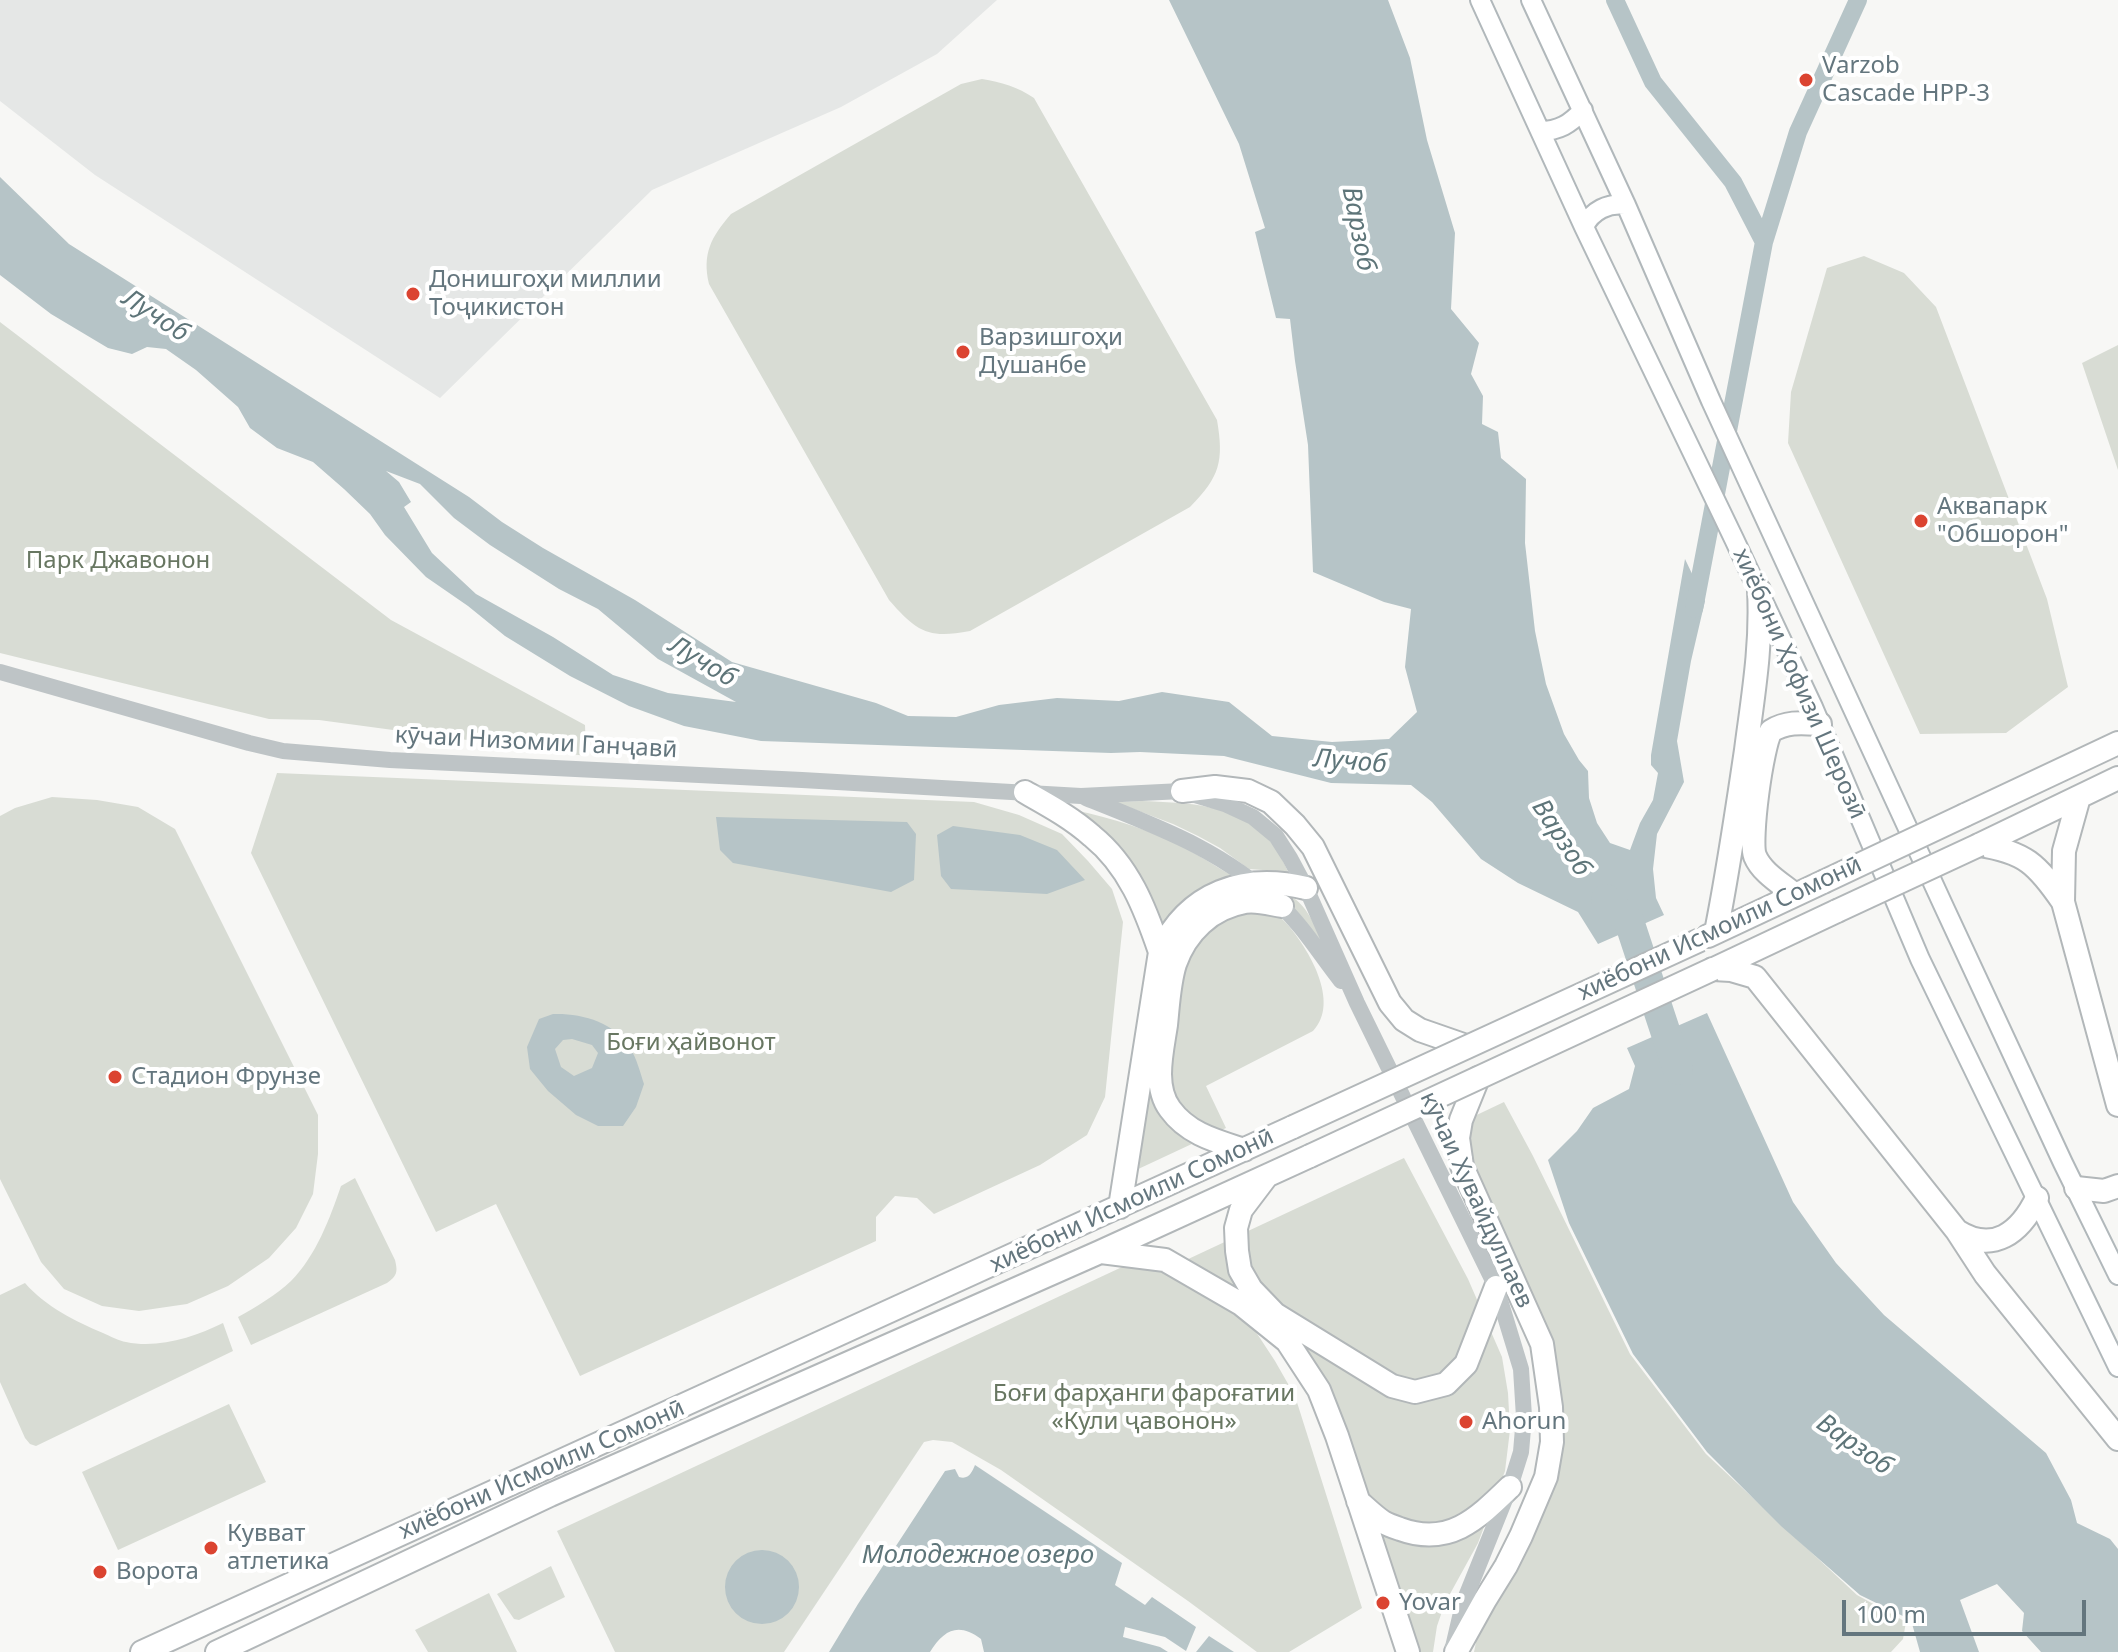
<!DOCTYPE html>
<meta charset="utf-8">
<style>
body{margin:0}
#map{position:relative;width:2118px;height:1652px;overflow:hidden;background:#f7f7f5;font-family:"Noto Sans",sans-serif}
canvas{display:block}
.scale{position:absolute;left:1842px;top:1600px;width:244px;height:36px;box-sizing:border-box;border:4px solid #64767e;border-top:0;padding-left:10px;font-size:24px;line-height:28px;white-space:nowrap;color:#64767e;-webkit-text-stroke:6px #fff;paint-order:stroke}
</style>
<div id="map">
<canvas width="2118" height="1652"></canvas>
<div class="scale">100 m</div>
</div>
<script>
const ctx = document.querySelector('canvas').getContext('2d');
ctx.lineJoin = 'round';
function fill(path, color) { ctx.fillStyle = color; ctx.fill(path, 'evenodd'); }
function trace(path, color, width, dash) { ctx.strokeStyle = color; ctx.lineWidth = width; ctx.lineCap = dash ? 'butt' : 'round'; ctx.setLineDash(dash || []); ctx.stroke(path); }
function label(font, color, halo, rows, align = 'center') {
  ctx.font = font + ' "Noto Sans",sans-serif'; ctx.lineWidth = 8; ctx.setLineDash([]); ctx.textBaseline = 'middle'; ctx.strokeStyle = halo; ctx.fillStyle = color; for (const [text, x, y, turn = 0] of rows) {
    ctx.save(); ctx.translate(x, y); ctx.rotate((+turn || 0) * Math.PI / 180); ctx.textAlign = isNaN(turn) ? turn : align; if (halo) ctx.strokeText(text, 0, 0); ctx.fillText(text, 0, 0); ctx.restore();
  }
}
const built = new Path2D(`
 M0,0H997L937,54L841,107L652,190L440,398L95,175L0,101Z`);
const green = new Path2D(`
 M982,79C1001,82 1018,87 1034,98L1217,420C1224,461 1220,477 1190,507L970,631C928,639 917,632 889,600L709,284C702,254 711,237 731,214L961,84Z
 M1864,256L1904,273L1936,307L2047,599L2068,687L2006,733L1920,734L1788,443L1791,392L1827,268Z
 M0,322L391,620L585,725L586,756L319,720L269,719L0,653Z
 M2118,345V470L2082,363Z
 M277,773L974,802L1019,815L1062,834L1088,861L1112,889L1123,922L1105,1097L1087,1135L1040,1165L934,1214L917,1198L895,1196L876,1217V1241L580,1376L496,1204L436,1232L251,853Z
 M52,797L97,800L138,807L175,829L318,1115V1154L313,1194L296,1228L269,1258L228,1286L187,1304L139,1311L102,1306L64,1289L41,1262L0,1179V816L15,808Z
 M1142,801C1186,803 1235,803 1267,838C1278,848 1284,863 1290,876L1276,871L1249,869L1220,848L1198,836L1173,824L1115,802Z
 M1058,807C1098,814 1136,825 1173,842C1196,853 1217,867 1239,880L1163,929Z
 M1278,891C1306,897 1315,927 1327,950Z
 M1259,899C1268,907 1279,915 1287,924C1308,948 1341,1002 1313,1031L1206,1086L1226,1128L1134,1171L1172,952Z
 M1504,1102L1533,1156L1630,1354L1706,1454L1857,1595L1906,1622L1903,1639L1891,1652H1474L1477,1637L1548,1477L1551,1384L1465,1165L1464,1121Z
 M1404,1158L1468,1279L1502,1357L1508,1393L1510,1430L1505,1471L1478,1543L1445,1603L1437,1626L1433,1652H1416L1321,1384L1184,1261Z
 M355,1178L395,1260C398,1272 397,1276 387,1283L251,1345L238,1317C256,1307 276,1295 291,1281C316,1256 330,1218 341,1186Z
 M1152,1253L1238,1314L1256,1332L1275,1361L1295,1396L1362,1608L1289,1652H1257L1188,1601L1001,1470L952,1442L933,1440L924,1442L784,1652H615L557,1531Z
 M25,1283C46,1307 75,1321 103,1333C110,1336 119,1341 126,1342C158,1349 195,1337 223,1323L233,1351L36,1446L30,1444L25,1438L0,1382V1295Z
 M229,1404L266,1482L118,1550L82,1472Z
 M551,1566L565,1597L519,1620L514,1619L497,1594Z
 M489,1593L517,1652H428L415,1630Z`);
const water = new Path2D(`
 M1169,0H1388L1410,58L1427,140L1455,233L1451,309L1479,343L1471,374L1483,396L1482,424L1498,432L1501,458L1526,479L1525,543L1535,631L1546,684L1564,734L1579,760L1588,771L1589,798L1597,823L1610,843L1630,850L1640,823L1653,800L1658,773L1651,765V755L1685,559L1705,601L1691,661L1677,741L1684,782L1657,834L1653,869L1656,898L1664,915L1598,944L1578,912L1518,883L1481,859L1432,802L1411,785L1331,783L1224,756L1140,752L1111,753L761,741L684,726L629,706L570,676L505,636L468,606L426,577L385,535L370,514L344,489L313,462L277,448L250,428L238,407L196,370L166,349L147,347L132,354L108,348L51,314L0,275V177L69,244L469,497L502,522L543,548L635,600L732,662L876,703L908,716L956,717L999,705L1057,698L1119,701L1162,692L1229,702L1272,736L1332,742L1389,739L1417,712L1405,667L1411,609L1384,602L1313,572L1308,445L1295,361L1290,319L1276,318L1255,232L1265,228L1239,144ZM386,471L420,484L454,518L490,545L559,589L598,609L658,659L736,702L668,693L613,675L553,637L476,594L432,553L404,507L411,502L399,482Z
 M716,817L907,822L916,834L914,880L891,892L733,863L720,850Z
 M953,826L1020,835L1057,850L1085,880L1047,894L951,889L941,876L937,835Z
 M1707,1013L1793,1202L1836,1263L1884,1315L2046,1453L2071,1500L2077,1523L2110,1539L2118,1549V1652H2041L2022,1631L2024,1613L1997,1584L1960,1600L1979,1652H1920L1911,1620L1860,1595L1781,1526L1707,1452L1633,1354L1569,1223L1548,1160L1577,1131L1593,1108L1629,1089L1635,1066L1627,1048Z
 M553,1014C581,1013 615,1022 630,1048C637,1059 640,1072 644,1084L636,1107L623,1126H598L576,1115L548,1091L530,1069L527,1047L539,1019ZM572,1039L592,1045L598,1053L592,1068L574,1076L561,1067L555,1049L563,1040Z
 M975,1465L1122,1563L1115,1585L1145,1605L1152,1597L1196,1627L1186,1651L1165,1637L1125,1627L1123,1637L1160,1647L1168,1652H984L981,1639C958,1622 944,1630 930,1652H829L858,1604L945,1471L955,1469L959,1477C969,1480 972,1472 975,1465Z
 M725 1587a37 37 0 1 1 74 0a37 37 0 1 1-74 0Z
 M1209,1636L1234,1652H1196Z`);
const canal = new Path2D(`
 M1615,0L1653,82L1733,182L1764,242
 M1694,609L1764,242L1798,132L1858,0`);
const river = new Path2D(`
 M1606,899L1629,921L1678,1070`);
const tertiary = new Path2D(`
 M0,672L249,743L283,751L390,760L802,780L1081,796L1182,791L1225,804L1253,817L1276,836L1290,858L1306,888L1357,1003L1496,1287L1521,1369L1524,1417L1521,1452L1510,1487L1463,1604L1453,1647
 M1086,798C1158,827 1223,850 1279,904C1303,926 1321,956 1341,981`);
const secondary = new Path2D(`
 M1480,0L1584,227L1734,539L1813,707L1920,959L2118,1367
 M1531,0L1626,205L1711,401L1945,909L2063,1163L2118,1275
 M1540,131C1559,131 1570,124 1583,110
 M1584,227C1591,211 1609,202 1626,205`);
const trunk = new Path2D(`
 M1182,791L1215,787L1248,791L1271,802L1295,825L1313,847L1390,1003L1404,1020L1420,1030L1466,1046
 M1025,792C1048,805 1072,818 1092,836C1129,866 1145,908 1160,952
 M2079,797L2064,851L2063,902L2118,1105
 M1965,815L2118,743
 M1979,845L2118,778
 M1979,845C2025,852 2037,864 2063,902
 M1795,895C1782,884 1762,873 1755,856C1749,840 1762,745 1771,731C1787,721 1803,723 1820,724
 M1716,932C1728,872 1737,811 1746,750C1753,696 1762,645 1759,590
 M1708,936L1823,882
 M1713,969L1731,970L1755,977L1957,1231L1985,1274L2118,1439
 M1714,969L1837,911
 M1244,1150C1216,1141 1188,1134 1170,1109C1153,1086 1162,1052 1166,1025C1168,1006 1169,983 1175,964C1186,932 1211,908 1245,902C1257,900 1270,904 1282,906
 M1266,1177L1241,1210L1236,1228L1237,1251L1240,1270L1251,1289L1275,1314L1392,1386L1415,1392L1446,1384L1466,1364L1496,1287
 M2076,1188L2104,1191L2118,1186
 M1120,1207L1160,952C1188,892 1244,873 1306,888
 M1957,1231C1993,1254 2020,1233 2037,1198
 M1101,1252L1165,1260L1241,1304L1287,1341L1319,1390L1337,1436L1408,1652
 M1358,1501C1366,1508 1374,1516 1383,1522C1388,1525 1394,1527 1400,1529C1449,1547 1477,1519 1510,1487
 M142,1652L1293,1127
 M217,1652L550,1495L1100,1252L1310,1156
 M1456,1652L1485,1600L1506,1566L1521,1536L1546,1477L1552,1442L1551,1407L1542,1344L1462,1166L1458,1138L1461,1120L1478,1078`);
const trunkBridge = new Path2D(`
 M1823,882L1965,815
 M1837,911L1979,845
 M1293,1127L1700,940
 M1310,1156L1713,969`);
const markers = [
 [1806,80,8,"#db4431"],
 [413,294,8,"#db4431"],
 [963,352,8,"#db4431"],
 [1921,521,8,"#db4431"],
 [115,1077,8,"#db4431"],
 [1466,1422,8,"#db4431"],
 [211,1548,8,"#db4431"],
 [100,1572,8,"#db4431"],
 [1383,1603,8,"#db4431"]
];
const poiNames = [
 ["Varzob",1822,66],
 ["Cascade HPP-3",1822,94],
 ["Донишгоҳи миллии",429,280],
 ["Тоҷикистон",429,308],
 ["Варзишгоҳи",979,338],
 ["Душанбе",979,366],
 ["Аквапарк",1937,507],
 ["\"Обшорон\"",1937,535],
 ["Стадион Фрунзе",131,1077],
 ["Ahorun",1482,1422],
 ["Кувват",227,1534],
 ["атлетика",227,1562],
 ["Ворота",116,1572],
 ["Yovar",1399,1603]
];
const parkNames = [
 ["Парк Джавонон",118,561],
 ["Боғи ҳайвонот",691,1043],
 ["Боғи фарҳанги фароғатии",1144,1394],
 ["«Кули ҷавонон»",1144,1422]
];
const streetNames = [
 ["хиёбони Ҳофизи Шерозӣ",1799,684,66],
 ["кӯчаи Низомии Ганҷавӣ",536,743,3],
 ["хиёбони Исмоили Сомонӣ",1720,929,-25],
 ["кӯчаи Хувайдуллаев",1476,1200,65],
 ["хиёбони Исмоили Сомонӣ",1132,1201,-25],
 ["хиёбони Исмоили Сомонӣ",542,1470,-24]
];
const waterNames = [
 ["Варзоб",1358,229,79],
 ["Лучоб",155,316,33],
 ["Лучоб",702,662,31],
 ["Лучоб",1350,762,5],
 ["Варзоб",1561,838,57],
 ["Варзоб",1854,1445,35],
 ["Молодежное озеро",978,1556]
];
fill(built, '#e5e7e6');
fill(green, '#d8dcd4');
fill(water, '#b6c4c7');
trace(canal, '#b6c4c7', 18);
trace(river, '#b6c4c7', 30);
trace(secondary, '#b1b8bb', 22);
trace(trunk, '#b2b7b9', 26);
trace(tertiary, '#bec4c6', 16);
trace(secondary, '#fff', 18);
trace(trunk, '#fff', 22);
trace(trunkBridge, '#b2b7b9', 26, []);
trace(trunkBridge, '#fff', 22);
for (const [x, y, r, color] of markers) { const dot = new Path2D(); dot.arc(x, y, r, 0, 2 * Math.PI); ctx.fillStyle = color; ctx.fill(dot); trace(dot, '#fff', 3); }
label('24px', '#64767e', '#fff', poiNames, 'left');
label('24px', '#687762', '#fff', parkNames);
label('24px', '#64767e', '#fff', streetNames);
label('italic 26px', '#5e7579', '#fff', waterNames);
</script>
